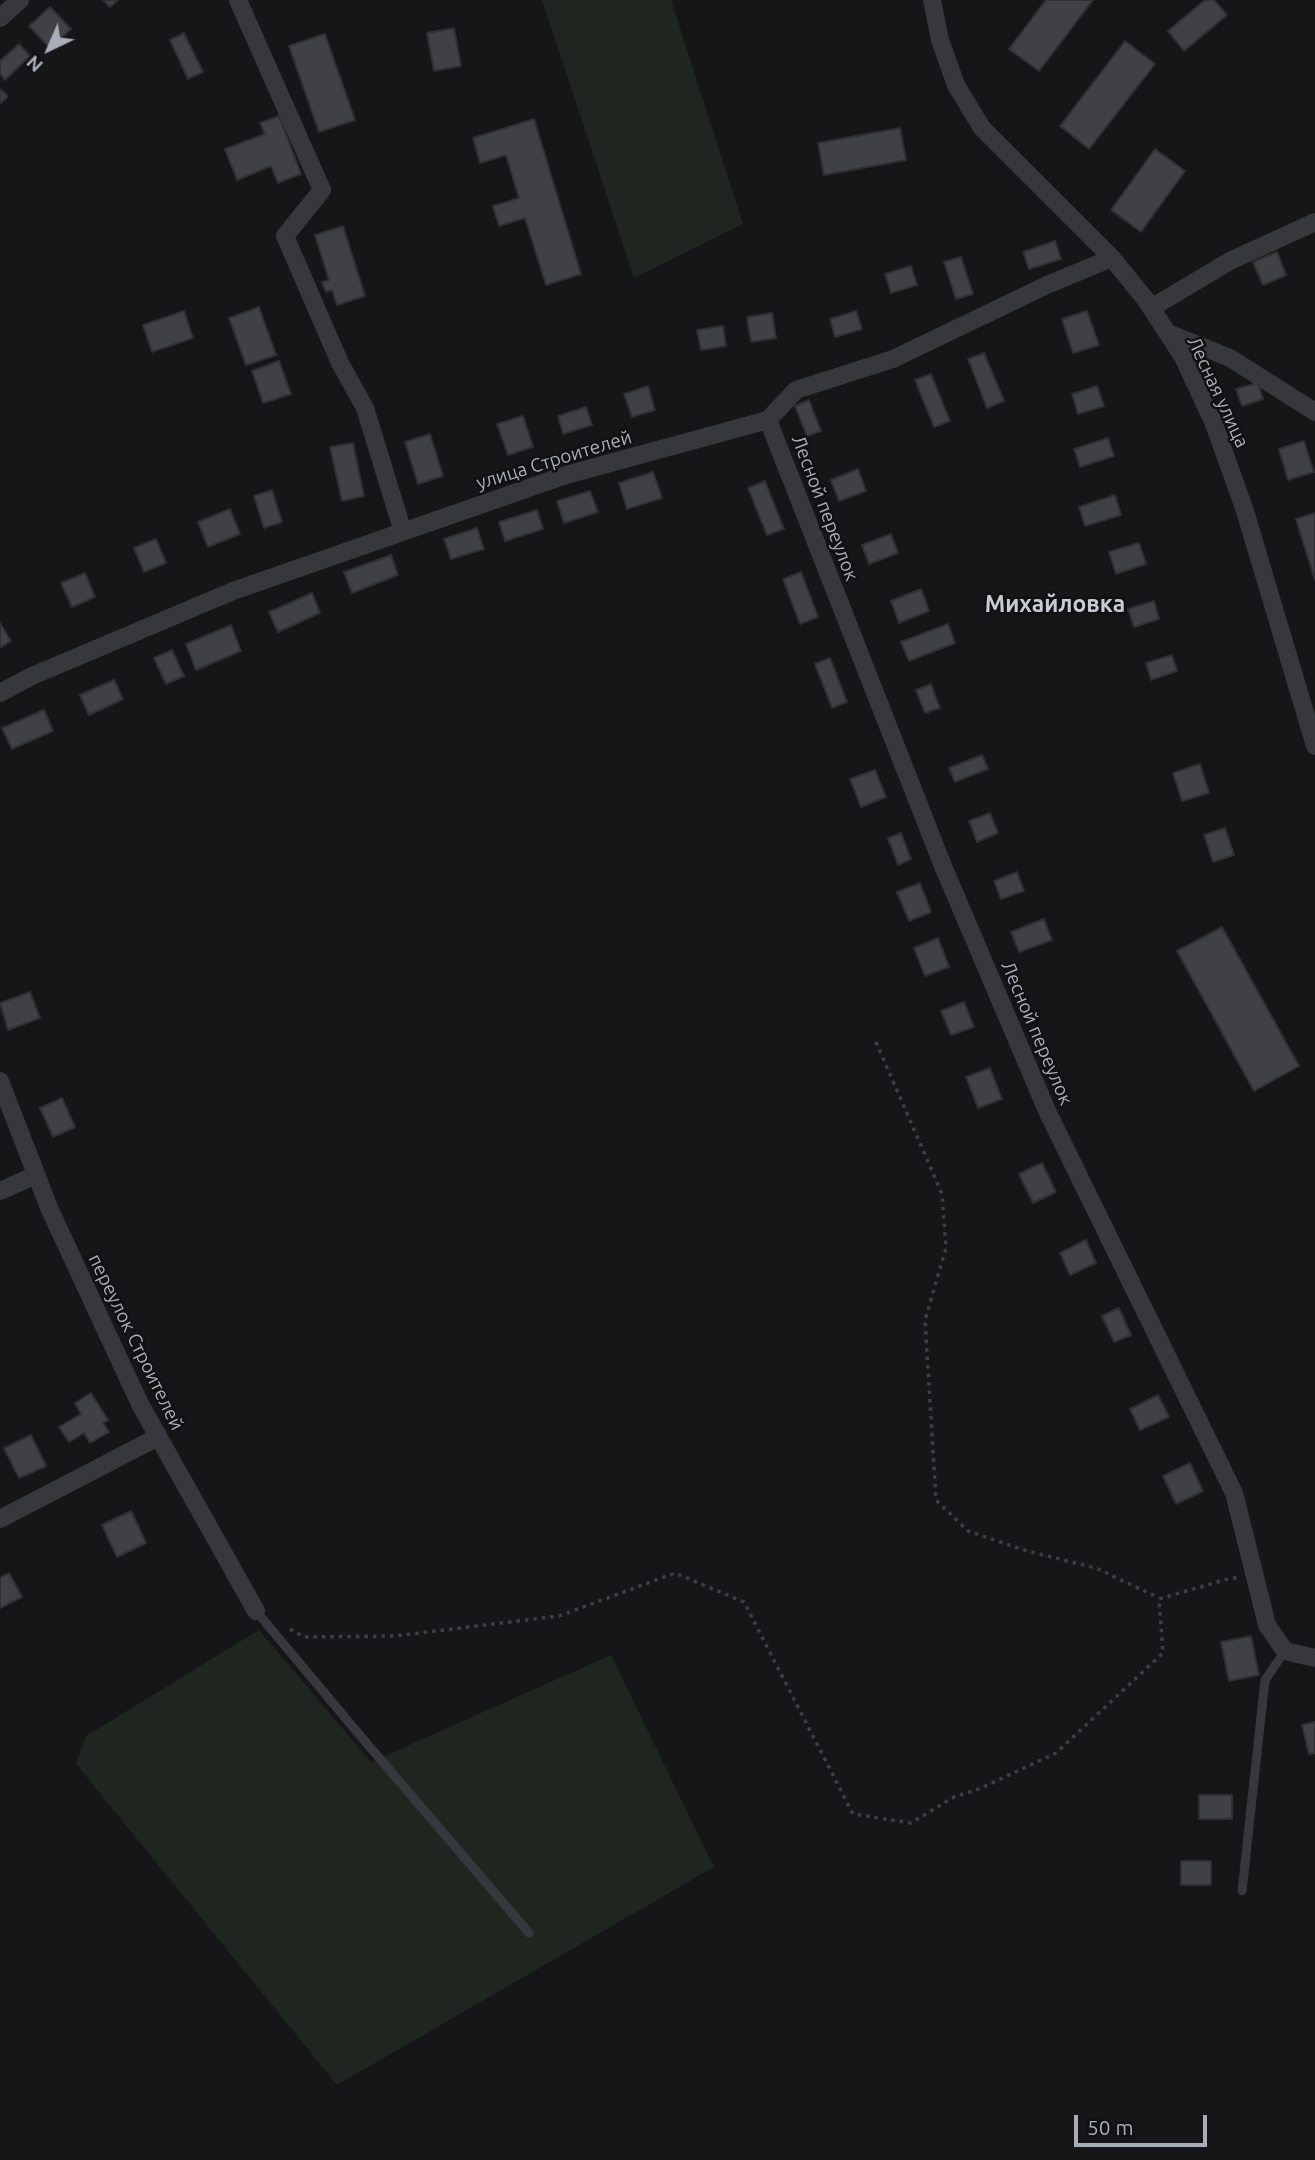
<!DOCTYPE html>
<meta charset="utf-8">
<style>
body{margin:0}
#map{position:relative;width:1315px;height:2160px;overflow:hidden;background:#161618;font-family:Ubuntu,sans-serif}
canvas{display:block}
.north{position:absolute;left:14px;top:14px;width:70px;height:70px;-webkit-text-stroke:5px #111113;paint-order:stroke;rotate:224deg;font-size:19px;font-weight:700;line-height:28px;text-align:center;color:#a8adb8}
.north::after{content:'';display:block;margin:auto;width:24px;height:32px;background:#a8adb8;clip-path:polygon(50% 0,100% 100%,50% 72%,0 100%)}
.scale{position:absolute;left:1074px;top:2115px;width:133px;height:32px;box-sizing:border-box;border:4px solid #a8adb8;border-top:0;padding-left:9px;font-size:21px;line-height:24px;white-space:nowrap;color:#a8adb8;-webkit-text-stroke:5px #111113;paint-order:stroke}
</style>
<div id="map">
<canvas width="1315" height="2160"></canvas>
<div class="north">N</div>
<div class="scale">50 m</div>
</div>
<script>
const ctx = document.querySelector('canvas').getContext('2d');
ctx.lineJoin = 'round';
function fill(path, color) { ctx.fillStyle = color; ctx.fill(path, 'evenodd'); }
function trace(path, color, width, dash) { ctx.strokeStyle = color; ctx.lineWidth = width; ctx.lineCap = dash ? 'butt' : 'round'; ctx.setLineDash(dash || []); ctx.stroke(path); }
function label(font, color, halo, rows, align = 'center') {
  ctx.font = font + ' Ubuntu,sans-serif'; ctx.lineWidth = 5; ctx.setLineDash([]); ctx.textBaseline = 'middle'; ctx.strokeStyle = halo; ctx.fillStyle = color; for (const [text, x, y, turn = 0] of rows) {
    ctx.save(); ctx.translate(x, y); ctx.rotate((+turn || 0) * Math.PI / 180); ctx.textAlign = isNaN(turn) ? turn : align; if (halo) ctx.strokeText(text, 0, 0); ctx.fillText(text, 0, 0); ctx.restore();
  }
}
const green = new Path2D(`
 M542,0H671L743,224L634,278Z
 M259,1630L371,1762L611,1655L714,1867L337,2085L76,1764L86,1736Z`);
const building = new Path2D(`
 M103,0H118L110,7Z
 M1046,0H1093L1039,71L1009,49Z
 M1205,0H1214L1227,15L1184,51L1168,31Z
 M50,7L71,29L50,48L29,26Z
 M454,28L461,66L434,71L427,33Z
 M184,33L203,72L188,79L170,40Z
 M325,34L355,120L319,132L289,46Z
 M1125,41L1155,64L1089,149L1060,126Z
 M19,44L30,56L5,80L0,74V61Z
 M0,89L8,96L0,104Z
 M279,116L301,174L278,183L271,166L237,180L225,149L265,134L260,123Z
 M534,119L581,274L546,285L525,218L499,226L493,206L519,198L506,155L480,163L473,138Z
 M900,128L906,160L824,175L818,143Z
 M1155,149L1185,171L1141,232L1111,210Z
 M343,226L365,296L337,305L332,290L326,292L322,282L329,280L315,235Z
 M1055,241L1061,259L1029,269L1023,252Z
 M1277,252L1286,275L1263,285L1253,262Z
 M961,257L973,294L956,299L944,262Z
 M911,266L917,285L891,293L885,274Z
 M259,307L276,355L246,365L229,318Z
 M184,311L193,338L152,352L143,325Z
 M856,311L862,329L835,337L830,319Z
 M1087,311L1099,345L1073,353L1062,319Z
 M772,313L776,338L751,342L747,317Z
 M723,326L726,346L701,350L697,330Z
 M984,353L1004,401L987,408L968,359Z
 M279,361L291,394L263,403L252,371Z
 M931,374L950,421L934,427L915,380Z
 M1258,383L1263,399L1242,406L1236,389Z
 M648,386L655,410L632,417L624,394Z
 M1097,386L1104,406L1078,414L1072,394Z
 M809,400L821,431L807,436L795,406Z
 M586,407L592,425L563,434L558,416Z
 M523,416L533,447L508,455L497,424Z
 M430,434L443,476L418,484L405,442Z
 M1108,438L1114,456L1080,467L1074,449Z
 M1304,441L1314,472L1288,480L1279,449Z
 M353,443L364,496L342,501L330,447Z
 M858,469L866,491L839,501L831,480Z
 M653,472L662,498L627,509L619,483Z
 M765,481L784,529L767,535L748,488Z
 M272,490L282,522L264,528L254,496Z
 M590,491L598,512L564,523L557,501Z
 M1115,495L1121,515L1085,526L1079,507Z
 M230,509L240,534L208,547L198,522Z
 M537,510L543,529L505,541L499,522Z
 M1315,513V580L1296,519Z
 M477,528L484,549L451,559L444,539Z
 M891,534L898,553L869,564L862,545Z
 M156,539L166,563L144,572L134,548Z
 M1139,543L1146,564L1116,574L1109,552Z
 M391,555L398,575L352,593L344,572Z
 M801,572L818,617L800,624L783,579Z
 M85,573L95,597L72,607L61,583Z
 M921,589L929,611L899,623L891,601Z
 M312,593L320,613L278,632L269,612Z
 M1154,601L1159,619L1134,627L1128,609Z
 M0,623L11,641L0,648Z
 M948,624L955,643L909,661L901,642Z
 M231,625L241,651L196,670L186,644Z
 M172,650L184,676L166,684L154,658Z
 M1172,655L1177,671L1151,680L1146,663Z
 M830,658L847,702L832,708L815,664Z
 M114,680L123,699L89,715L80,695Z
 M931,684L940,708L925,713L916,690Z
 M44,710L53,731L12,749L2,728Z
 M982,755L988,769L955,782L949,768Z
 M1200,764L1209,793L1182,801L1173,773Z
 M875,770L886,797L861,807L850,779Z
 M990,813L998,833L977,842L969,821Z
 M1225,828L1234,855L1213,862L1204,835Z
 M901,833L911,859L898,865L888,838Z
 M1017,872L1024,891L1001,899L994,881Z
 M920,883L931,912L909,921L897,892Z
 M1044,919L1052,940L1019,952L1011,932Z
 M1222,927L1299,1066L1254,1091L1177,951Z
 M938,938L949,967L925,976L914,948Z
 M30,992L40,1018L8,1030L0,1003Z
 M964,1002L974,1027L951,1035L941,1011Z
 M990,1068L1002,1099L978,1108L966,1077Z
 M62,1098L75,1127L53,1137L40,1108Z
 M1042,1163L1056,1192L1033,1203L1019,1174Z
 M1086,1240L1096,1263L1070,1275L1060,1253Z
 M1119,1308L1131,1335L1114,1342L1102,1316Z
 M91,1393L108,1420L103,1423L109,1432L90,1443L84,1433L69,1442L59,1427L81,1414L75,1403Z
 M1158,1395L1169,1417L1140,1430L1130,1409Z
 M31,1435L46,1466L19,1478L4,1448Z
 M1190,1463L1203,1491L1176,1504L1163,1476Z
 M131,1511L146,1543L117,1557L102,1525Z
 M9,1573L22,1597L0,1608V1578Z
 M1251,1636L1259,1675L1229,1681L1221,1642Z
 M1315,1722V1753L1309,1754L1302,1725Z
 M1199,1795H1232V1819H1199Z
 M1181,1861H1211V1885H1181Z`);
const path = new Path2D(`
 M876,1042L942,1194L946,1248L925,1320L936,1500L968,1531L1027,1551L1096,1568L1159,1598
 M290,1629L304,1637L395,1636L559,1616L675,1573L744,1602L853,1814L911,1823L954,1797L979,1789L1056,1753L1163,1653L1159,1599L1231,1578H1239`);
const service = new Path2D(`
 M256,1611L363,1739L529,1933
 M1242,1891L1265,1680L1285,1651`);
const minor = new Path2D(`
 M238,0L322,190L285,236L340,363L365,408L403,532
 M932,0L940,40L956,85L982,128L1112,258L1146,300L1183,357L1214,424L1245,511L1315,746
 M0,18L20,0
 M1151,308L1230,261L1315,222
 M1168,333L1230,358L1315,412
 M768,420L943,866L1048,1113L1234,1493L1267,1625L1285,1651L1315,1658
 M0,693L32,676L233,591L566,475L768,420L796,390L893,359L1047,285L1112,258
 M0,1081L50,1210L140,1404L256,1611
 M0,1191L36,1175
 M0,1519L158,1437`);
const streetNames = [
 ["Лесная улица",1218,392,65],
 ["улица Строителей",554,460,-17],
 ["Лесной переулок",825,508,69],
 ["Лесной переулок",1037,1033,67],
 ["переулок Строителей",136,1342,64]
];
const quarterNames = [
 ["Михайловка",1055,604]
];
fill(green, '#1e261f');
fill(building, '#404145');
trace(building, '#303034', 2);
trace(path, '#3d3f44', 3.5, [3.5, 5]);
trace(service, '#37383d', 9);
trace(minor, '#37383d', 18);
label('19px', '#a8adb8', '#111113', streetNames);
label('bold 23px', '#c9ccd4', '#111113', quarterNames);
</script>
